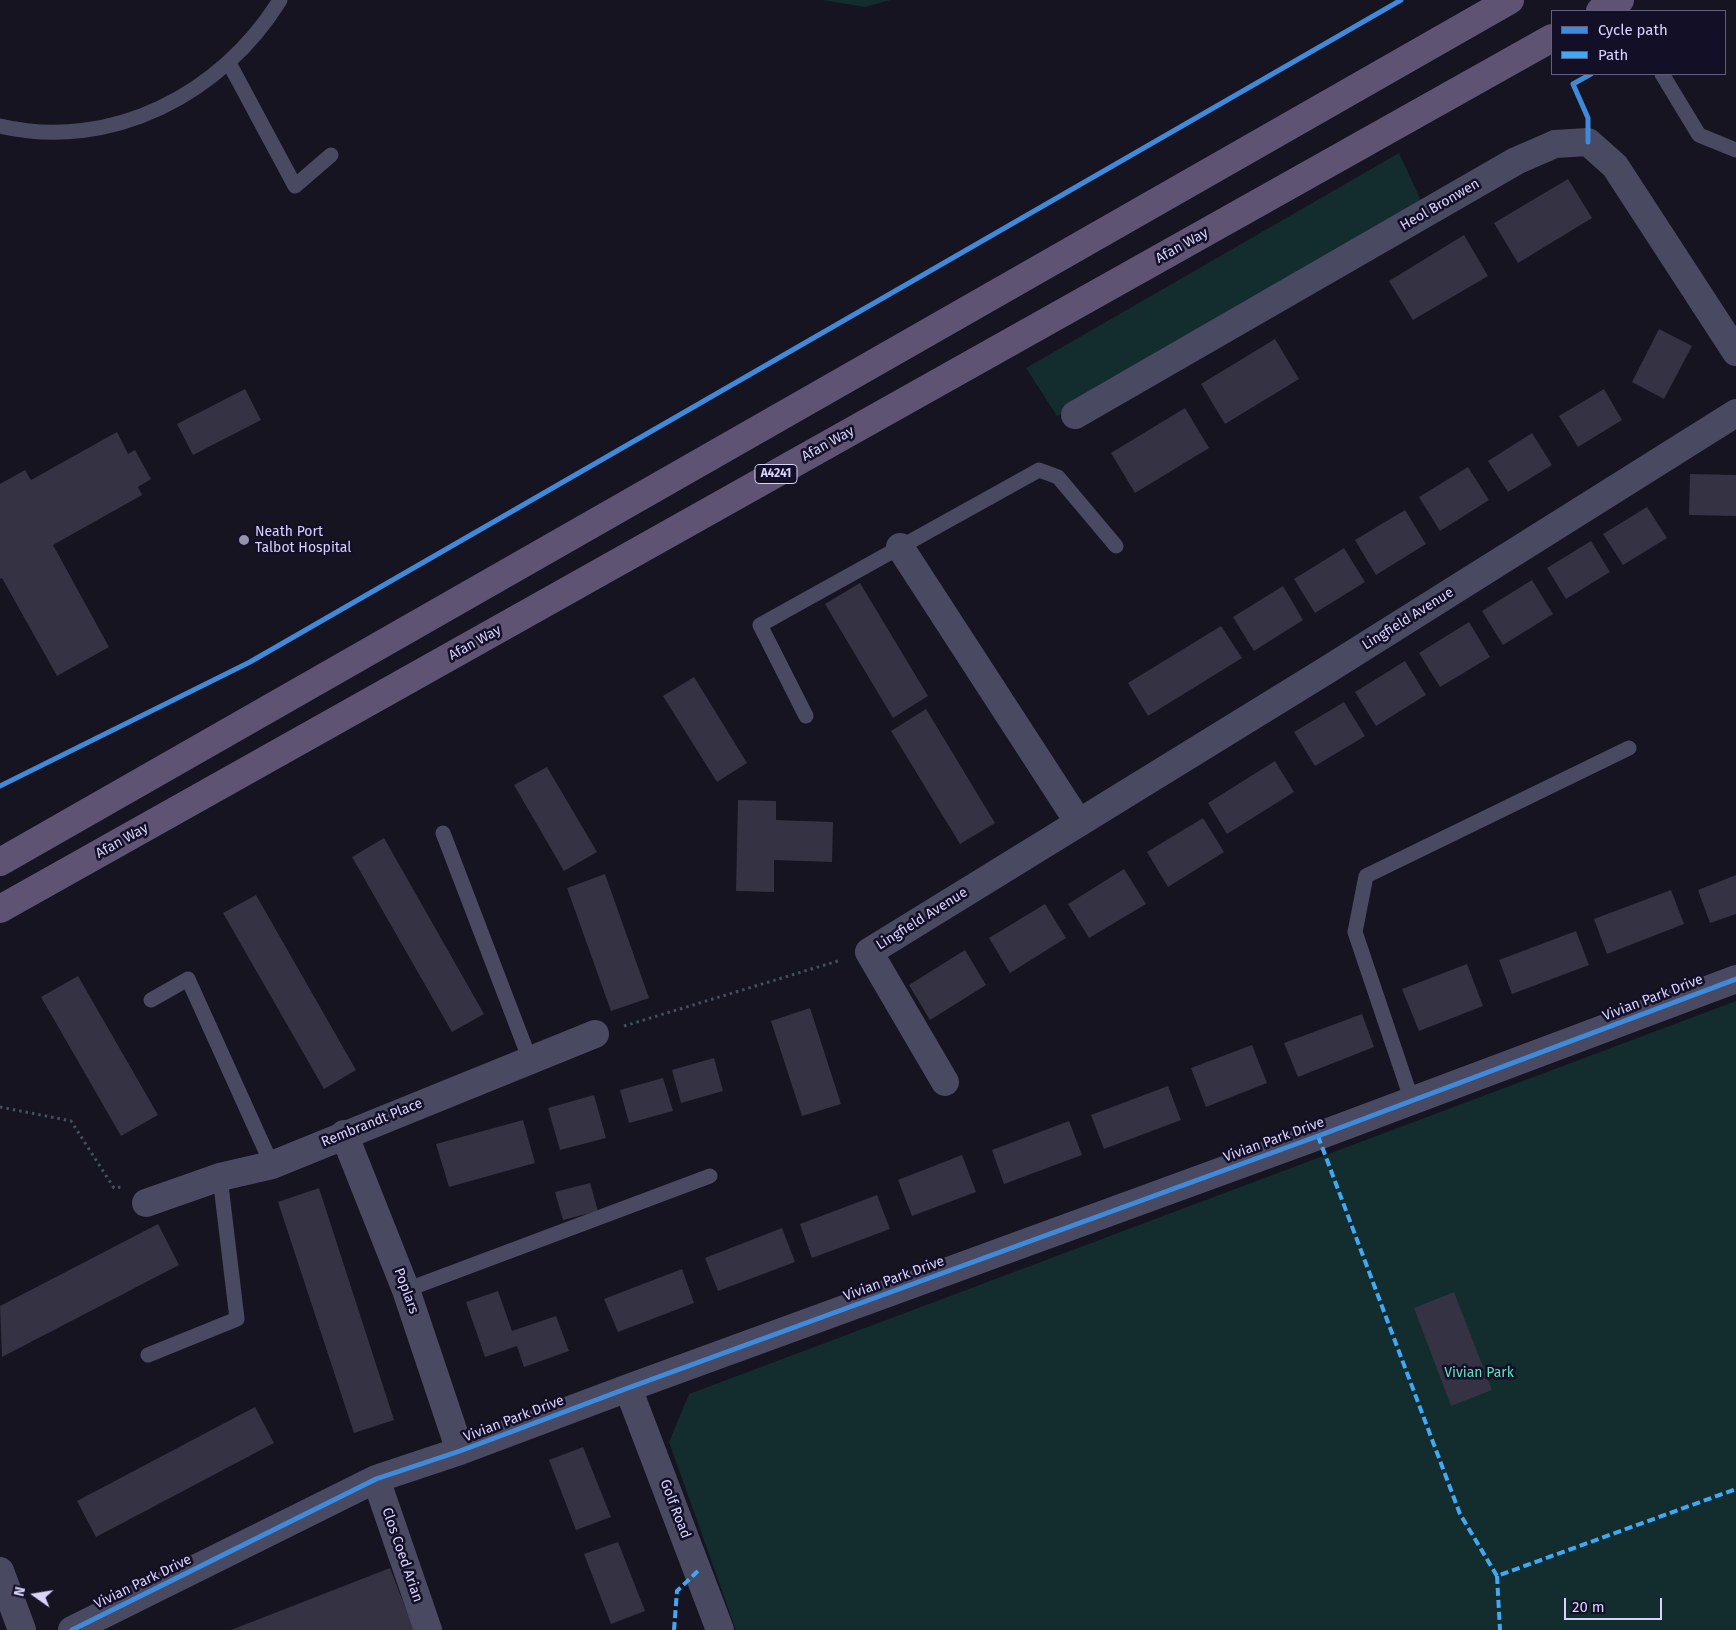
<!DOCTYPE html>
<style>
body{margin:0}
#map{position:relative;width:1736px;height:1630px;overflow:hidden;background:#161421;font-family:"Fira Sans",sans-serif}
canvas{display:block}
.legend{position:absolute;left:1551px;top:10px;width:175px;height:65px;box-sizing:border-box;background:#130f26;border:1px solid #625e7d;margin:0;padding:6px 9px;list-style:none;font-size:15px;color:#d9d4ff}
.legend li{display:flex;align-items:center;gap:10px;height:25px}
.legend b{width:25px;border:1px solid #625e7d}
.north{position:absolute;left:10px;top:1570px;width:50px;height:50px;-webkit-text-stroke:4px #130f26;paint-order:stroke;rotate:283deg;font-size:14px;font-weight:700;line-height:20px;text-align:center;color:#d9d4ff}
.north::after{content:'';display:block;margin:auto;width:18px;height:22px;background:#d9d4ff;clip-path:polygon(50% 0,100% 100%,50% 72%,0 100%)}
.scale{position:absolute;left:1564px;top:1598px;width:98px;height:22px;box-sizing:border-box;border:2px solid #d9d4ff;border-top:0;padding-left:6px;font-size:15px;line-height:18px;white-space:nowrap;color:#d9d4ff;-webkit-text-stroke:4px #130f26;paint-order:stroke}
</style>
<div id="map">
<canvas width="1736" height="1630"></canvas>
<ul class="legend">
<li><b style="height:6px;background:#408adc"></b>Cycle path</li>
<li><b style="height:6px;background:#3fa9f5"></b>Path</li>
</ul>
<div class="north">N</div>
<div class="scale">20 m</div>
</div>
<script>
const ctx = document.querySelector('canvas').getContext('2d');
ctx.lineJoin = 'round';
function fill(path, color) { ctx.fillStyle = color; ctx.fill(path, 'evenodd'); }
function trace(path, color, width, dash) { ctx.strokeStyle = color; ctx.lineWidth = width; ctx.lineCap = dash ? 'butt' : 'round'; ctx.setLineDash(dash || []); ctx.stroke(path); }
function label(font, color, halo, rows, align = 'center') {
  ctx.font = font + ' "Fira Sans",sans-serif'; ctx.lineWidth = 5; ctx.setLineDash([]); ctx.textBaseline = 'middle'; ctx.strokeStyle = halo; ctx.fillStyle = color; for (const [text, x, y, turn = 0] of rows) {
    ctx.save(); ctx.translate(x, y); ctx.rotate((+turn || 0) * Math.PI / 180); ctx.textAlign = isNaN(turn) ? turn : align; if (halo) ctx.strokeText(text, 0, 0); ctx.fillText(text, 0, 0); ctx.restore();
  }
}
const green = new Path2D(`
 M823,0H891L865,7Z
 M1399,153L1424,207L1057,416L1026,368Z
 M1736,1001V1630H736L669,1442L689,1394Z`);
const building = new Path2D(`
 M1568,179L1592,218L1518,263L1494,223Z
 M1464,235L1488,276L1413,320L1389,281Z
 M1659,329L1692,346L1664,399L1632,382Z
 M1275,339L1299,379L1225,424L1201,384Z
 M245,389L261,420L193,455L177,424Z
 M1604,389L1622,420L1578,447L1559,416Z
 M1185,408L1209,448L1135,493L1111,453Z
 M117,432L128,454L135,450L151,479L138,487L142,495L53,545L109,647L57,676L2,578L0,579V484L25,470L31,480Z
 M1532,433L1552,465L1508,492L1488,461Z
 M1468,467L1489,500L1440,531L1419,497Z
 M1690,474L1736,475V516L1689,515Z
 M1647,507L1667,538L1623,565L1603,534Z
 M1405,510L1426,544L1376,575L1355,540Z
 M1591,541L1610,572L1566,599L1547,568Z
 M1344,548L1365,582L1315,613L1294,579Z
 M1532,580L1553,614L1503,645L1482,611Z
 M860,583L928,696L893,718L825,604Z
 M1283,586L1303,620L1254,651L1233,617Z
 M1469,622L1490,657L1440,687L1419,653Z
 M1221,626L1242,658L1148,716L1128,683Z
 M1405,661L1426,695L1376,726L1355,692Z
 M694,677L747,763L717,782L663,696Z
 M1344,702L1365,736L1315,766L1294,732Z
 M926,709L995,823L960,844L891,731Z
 M1275,761L1294,792L1227,834L1208,803Z
 M547,767L597,852L564,871L514,785Z
 M738,800L776,801V820L833,822L832,862L774,860V892L736,891Z
 M1203,818L1224,852L1168,887L1147,852Z
 M384,838L484,1014L452,1032L352,857Z
 M1124,869L1146,904L1089,938L1068,904Z
 M605,874L649,998L611,1011L567,888Z
 M1736,875V914L1710,923L1698,890Z
 M1671,890L1684,924L1607,954L1594,919Z
 M256,895L356,1070L324,1089L223,913Z
 M1045,904L1066,938L1010,973L989,938Z
 M1576,931L1589,965L1512,994L1499,960Z
 M965,950L986,985L930,1020L909,985Z
 M1467,964L1483,1006L1419,1031L1402,989Z
 M78,976L158,1115L121,1136L41,997Z
 M810,1008L841,1104L802,1116L771,1021Z
 M1362,1014L1374,1047L1298,1077L1284,1043Z
 M1252,1045L1267,1083L1206,1107L1191,1068Z
 M714,1058L723,1091L681,1103L672,1070Z
 M663,1078L673,1111L629,1123L620,1090Z
 M1168,1086L1181,1120L1104,1149L1091,1115Z
 M594,1095L606,1138L560,1150L548,1108Z
 M523,1120L535,1163L449,1187L436,1144Z
 M1069,1121L1082,1155L1004,1184L992,1150Z
 M962,1155L976,1192L912,1216L898,1180Z
 M590,1183L598,1211L563,1220L555,1192Z
 M319,1188L394,1420L354,1433L278,1202Z
 M877,1195L890,1229L812,1258L800,1224Z
 M158,1224L179,1265L2,1357L0,1306Z
 M782,1228L795,1262L718,1291L705,1258Z
 M682,1269L694,1303L618,1332L604,1299Z
 M498,1291L512,1331L556,1316L569,1351L524,1367L517,1346L485,1357L466,1302Z
 M1454,1292L1492,1390L1451,1406L1414,1308Z
 M255,1407L274,1443L96,1537L77,1501Z
 M583,1447L611,1517L576,1530L549,1460Z
 M618,1542L645,1611L611,1624L584,1554Z
 M390,1568L414,1630H231Z`);
const path = new Path2D(`
 M624,1026L841,960
 M0,1107L71,1121L114,1188L121,1187`);
const service = new Path2D(`
 M229,63L295,186L331,155
 M1662,74L1699,135L1736,150
 M0,126C111,152 222,94 280,0
 M806,716L760,625L1039,470L1058,477L1116,546
 M443,833L530,1060
 M151,1000L188,979L272,1165
 M1412,1101L1355,932L1366,876L1629,748
 M406,1290L710,1176
 M148,1355L237,1319L220,1177`);
const minor = new Path2D(`
 M1075,415L1516,161L1555,144L1588,142L1615,166L1736,352
 M900,547L1079,823
 M945,1082L869,952L1327,670L1736,413
 M344,1134L406,1290L460,1451
 M146,1203L220,1177L272,1165L595,1034
 M628,1388L720,1630
 M376,1479L428,1630
 M72,1630L376,1479L460,1451L628,1388L1318,1136L1736,979`);
const tertiary = new Path2D(`
 M0,1571L22,1630`);
const primary = new Path2D(`
 M1600,11L1620,0
 M0,862L1510,0
 M0,909L1552,38`);
const quiet = new Path2D(`
 M1318,1136L1460,1514L1497,1576L1736,1489
 M1497,1576L1500,1630
 M674,1630L677,1591L699,1570`);
const cycleway = new Path2D(`
 M1588,142V118L1573,84L1591,74
 M0,786L250,662L1401,0
 M72,1630L376,1479L460,1451L628,1388L1318,1136L1736,979`);
const markers = [
 [244,540,6,"#9591b1"]
];
const shields = [
 [776,474,42]
];
const shieldNames = [
 ["A4241",776,474]
];
const streetNames = [
 ["Heol Bronwen",1440,205,-30],
 ["Afan Way",1182,246,-29],
 ["Afan Way",828,444,-29],
 ["Lingfield Avenue",1408,619,-32],
 ["Afan Way",475,643,-29],
 ["Afan Way",122,841,-29],
 ["Lingfield Avenue",922,919,-32],
 ["Vivian Park Drive",1653,998,-21],
 ["Rembrandt Place",372,1123,-22],
 ["Vivian Park Drive",1274,1140,-20],
 ["Vivian Park Drive",894,1279,-20],
 ["Poplars",406,1291,70],
 ["Vivian Park Drive",514,1419,-21],
 ["Golf Road",675,1509,69],
 ["Clos Coed Arian",402,1555,71],
 ["Vivian Park Drive",143,1582,-26]
];
const poiNames = [
 ["Neath Port",255,532],
 ["Talbot Hospital",255,548]
];
const parkNames = [
 ["Vivian Park",1479,1373]
];
fill(green, '#132c2d');
fill(building, '#343243');
trace(path, '#44505f', 3, [2.5, 4]);
trace(service, '#4a4962', 15);
trace(minor, '#4a4962', 28);
trace(tertiary, '#4a4962', 28);
trace(primary, '#5e5373', 28);
trace(quiet, '#3fa9f5', 4, [8, 4]);
trace(cycleway, '#408adc', 5);
for (const [x, y, r, color] of markers) { const dot = new Path2D(); dot.arc(x, y, r, 0, 2 * Math.PI); ctx.fillStyle = color; ctx.fill(dot); trace(dot, '#130f26', 2); }
for (const [x, y, w] of shields) { const box = new Path2D(); box.roundRect(x - w / 2, y - 9.5, w, 19, 4); ctx.fillStyle = '#130f26'; ctx.fill(box); trace(box, '#d9d4ff', 1); }
label('bold 12px', '#d9d4ff', null, shieldNames);
label('14px', '#d9d4ff', '#130f26', streetNames);
label('14px', '#d9d4ff', '#130f26', poiNames, 'left');
label('14px', '#5fe0c0', '#130f26', parkNames);
</script>
